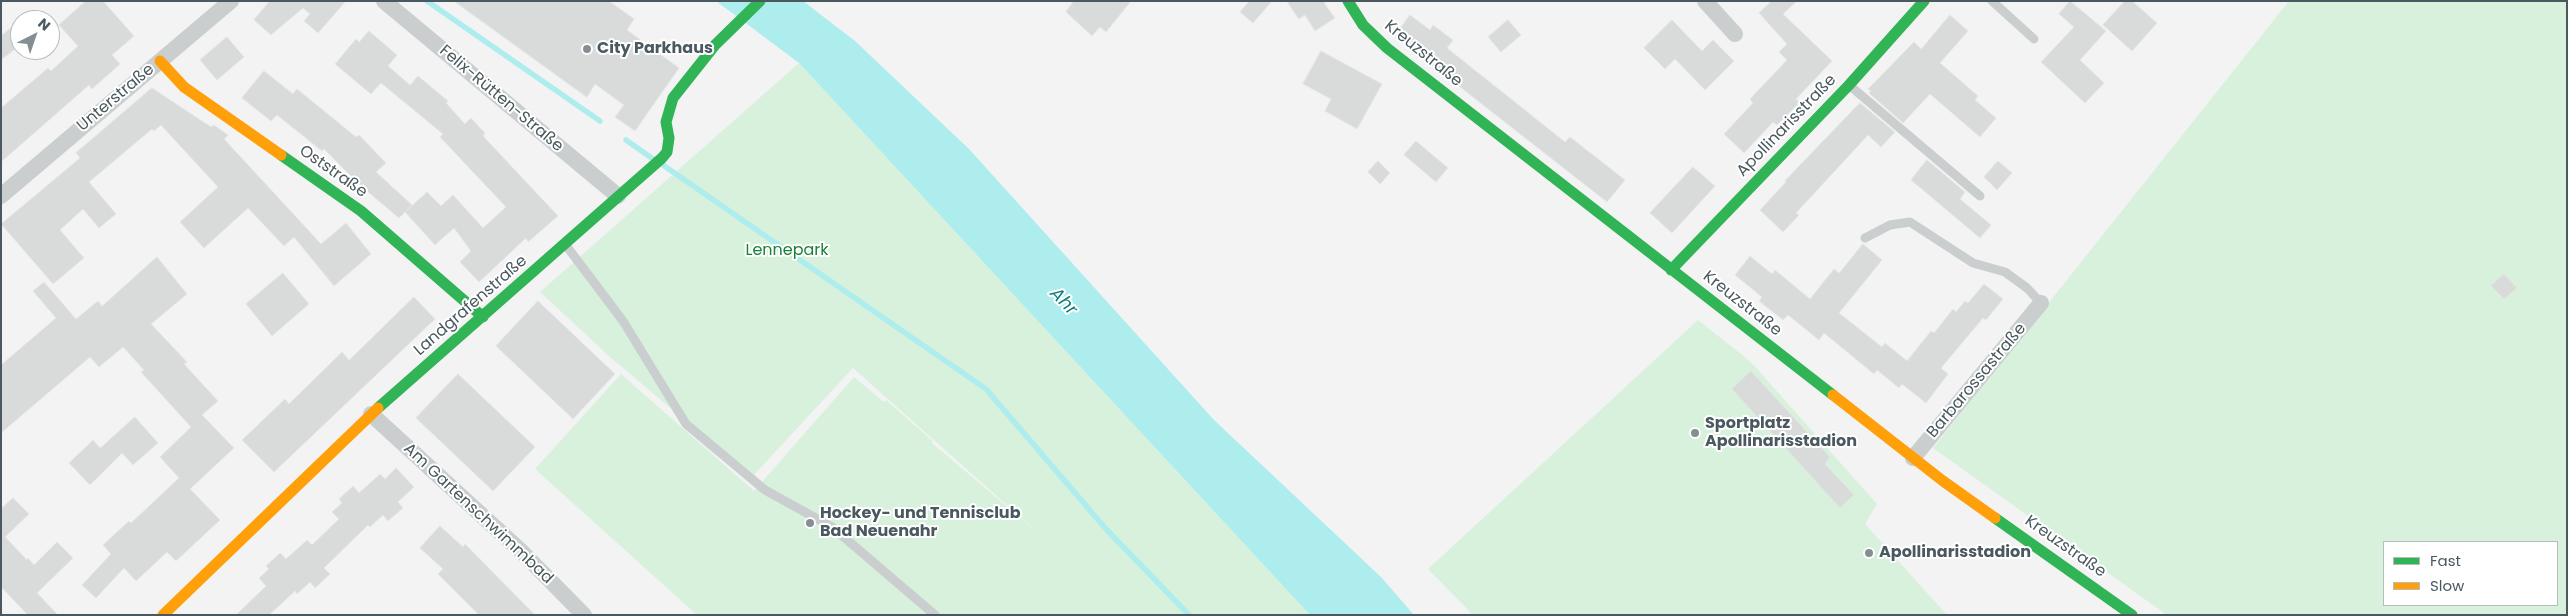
<!DOCTYPE html>
<meta charset="utf-8">
<style>
body{margin:0}
#map{position:relative;width:2568px;height:616px;overflow:hidden;background:#f3f3f3;font-family:Poppins,sans-serif}
canvas{display:block}
.frame{position:absolute;inset:0;border:2px solid #4a595f;pointer-events:none}
.legend{position:absolute;left:2383px;top:541px;width:175px;height:65px;box-sizing:border-box;background:#fff;border:1px solid #b7bdbf;margin:0;padding:6px 9px;list-style:none;font-size:15px;color:#4a595f}
.legend li{display:flex;align-items:center;gap:10px;height:25px}
.legend b{width:25px;border:1px solid #b7bdbf}
.north{position:absolute;left:10px;top:10px;width:50px;height:50px;box-sizing:border-box;background:#fff;border:1px solid #b7bdbf;border-radius:50%;rotate:41deg;font-size:14px;font-weight:700;line-height:20px;text-align:center;color:#4a595f}
.north::after{content:'';display:block;margin:auto;width:18px;height:22px;background:#858f93;clip-path:polygon(50% 0,100% 100%,50% 72%,0 100%)}
</style>
<div id="map">
<canvas width="2568" height="616"></canvas>
<div class="frame"></div>
<ul class="legend">
<li><b style="height:6px;background:#30b455"></b>Fast</li>
<li><b style="height:6px;background:#ff9f0a"></b>Slow</li>
</ul>
<div class="north">N</div>
</div>
<script>
const ctx = document.querySelector('canvas').getContext('2d');
ctx.lineJoin = 'round';
function fill(path, color) { ctx.fillStyle = color; ctx.fill(path, 'evenodd'); }
function trace(path, color, width, dash) { ctx.strokeStyle = color; ctx.lineWidth = width; ctx.lineCap = dash ? 'butt' : 'round'; ctx.setLineDash(dash || []); ctx.stroke(path); }
function label(font, color, halo, rows, align = 'center') {
  ctx.font = font + ' Poppins,sans-serif'; ctx.lineWidth = 4; ctx.setLineDash([]); ctx.textBaseline = 'middle'; ctx.strokeStyle = halo; ctx.fillStyle = color; for (const [text, x, y, turn = 0] of rows) {
    ctx.save(); ctx.translate(x, y); ctx.rotate((+turn || 0) * Math.PI / 180); ctx.textAlign = isNaN(turn) ? turn : align; if (halo) ctx.strokeText(text, 0, 0); ctx.fillText(text, 0, 0); ctx.restore();
  }
}
const green = new Path2D(`
 M2289,1H2567V615H2167L1933,448ZM2384,542H2557V605H2384Z
 M799,63L1310,615H697L535,469L621,374L754,491L854,377L884,402L886,400L933,441L932,443L1037,532L853,368L752,477L610,357L540,292Z
 M1698,320L1751,362L1877,504L1865,524L1947,615H1473L1428,569Z`);
const water = new Path2D(`
 M716,1H803L855,41L969,149L1214,420L1381,577L1414,615H1310L799,63Z`);
const stream = new Path2D(`
 M427,1L600,121
 M626,140L653,159
 M663,165L986,389L1106,529L1189,615`);
const building = new Path2D(`
 M86,1H103L134,36L112,55L120,64L92,89L89,85L1,162V108L48,68L51,71L78,46L59,25Z
 M270,1H346L318,33L304,21L310,14L303,8L271,35L254,20Z
 M454,1H609L634,19L627,30L679,68L635,131L615,117L624,105L595,84L587,97Z
 M1074,1H1131L1106,32L1100,27L1092,36L1066,12Z
 M1250,1H1272L1253,23L1240,12Z
 M1287,1H1327L1324,3L1335,18L1315,31L1305,15L1299,19Z
 M1772,1H1797L1783,14L1832,61L1796,99L1800,102L1777,125L1773,122L1744,153L1724,134L1753,103L1750,99L1787,60L1779,52L1787,44L1759,13Z
 M2070,1L2106,31L2080,60L2104,83L2085,103L2041,62L2074,27L2059,14Z
 M2125,1H2132L2157,23L2132,51L2103,25Z
 M1410,15L1430,30L1433,25L1453,40L1447,48L1565,142L1570,137L1625,180L1607,202L1395,36Z
 M1950,15L1968,31L1940,63L1978,96L1975,100L1996,118L1980,137L1930,94L1903,123L1869,93L1871,91L1868,89L1914,42L1921,49Z
 M1508,20L1521,35L1501,52L1488,37Z
 M1672,20L1702,51L1713,40L1734,61L1705,90L1675,59L1665,69L1644,48Z
 M12,27L20,37V45L1,60V36Z
 M369,31L397,55L388,66L410,85L418,76L448,101L446,103L465,124L471,118L485,133L483,136L558,216L528,242L526,238L479,282L460,262L471,251L454,228L435,245L405,212L427,192L441,206L453,195L483,228L506,207L440,137L443,134L381,83L371,94L335,64L356,39L359,42Z
 M227,37L244,57L217,80L200,60Z
 M1321,51L1382,84L1357,129L1325,111L1331,99L1303,84Z
 M264,71L293,94L297,89L356,137L359,135L386,163L376,172L412,205L399,218L361,186L324,149L322,151L277,115L271,121L242,98Z
 M152,88L211,127L214,125L228,135L224,139L321,244L346,223L371,254L334,286L294,237L284,246L248,208L204,248L180,222L218,187L161,125L154,131L152,129L89,182L116,214L99,228L83,209L60,230L84,258L53,284L1,224L80,158L76,153Z
 M1860,103L1895,132L1881,147L1868,135L1796,213L1799,215L1783,232L1760,210L1786,182L1785,181Z
 M1416,141L1448,168L1436,182L1404,155Z
 M1927,160L1965,192L1960,199L1991,225L1980,238L1911,180Z
 M1378,161L1390,173L1380,184L1368,172Z
 M1998,161L2012,173L1997,190L1984,177Z
 M1693,167L1715,186L1672,233L1650,213Z
 M1863,244L1882,260L1839,313L1882,347L1885,343L1907,361L1931,331L1934,333L1953,309L1956,312L1965,301L1968,303L1984,284L2003,299L1986,320L1983,318L1941,368L1948,374L1926,403L1902,384L1899,388L1877,370L1874,374L1824,333L1819,340L1788,315L1783,320L1759,301L1762,297L1735,275L1750,256L1772,274L1775,270L1810,299L1834,269L1839,273Z
 M157,257L187,294L151,324L187,362L184,364L218,401L202,415L234,448L190,489L220,520L176,561L167,552L136,581L124,568L96,598L82,585L111,554L103,545L129,521L131,523L179,478L160,457L191,427L141,372L144,370L123,347L99,367L90,357L1,433V365L56,318L33,291L44,282L76,319L98,301L102,306Z
 M283,273L309,304L272,336L246,304Z
 M2504,274L2517,288L2504,299L2491,286Z
 M414,297L435,319L274,472L242,440L285,399L289,404L342,352L349,360Z
 M538,301L615,374L573,419L496,346Z
 M1751,371L1830,457L1825,464L1854,495L1840,508L1732,389Z
 M458,374L535,447L493,491L416,418Z
 M135,417L158,443L133,465L122,453L90,485L69,463L93,440L100,448Z
 M396,468L414,487L398,502L403,508L388,521L383,515L370,527L368,525L324,568L330,574L315,588L310,582L297,594L295,591L269,615H236L266,586L259,578L269,569L266,566L280,553L286,559L307,540L312,545L339,519L332,512L342,503L339,499L353,486L359,493L380,474L385,479Z
 M13,498L29,514L5,537L27,560L28,558L34,565L57,542L73,558L37,593L58,615H28L1,587V509Z
 M440,526L463,547L465,544L535,615H479L438,574L443,569L420,548Z`);
const lane = new Path2D(`
 M1992,1L2034,39
 M1849,85L1980,196
 M1865,238L1890,225L1910,222L1973,263L2005,272L2027,288L2041,303
 M565,244L623,321L686,424L765,490L832,527L935,615`);
const street = new Path2D(`
 M384,1L618,196
 M1705,1L1735,34
 M1,196L231,1
 M371,414L523,553L584,615
 M1913,458L2041,303`);
const fast = new Path2D(`
 M1348,1L1363,25L1387,48L1833,395
 M281,155L361,211L483,317
 M1671,270L1849,85L1924,1
 M378,408L662,158L667,152L669,138L666,122L673,98L715,45L760,1
 M1995,518L2132,615`);
const slow = new Path2D(`
 M160,61L184,87L281,155
 M1833,395L1943,481L1995,518
 M163,615L378,408`);
const markers = [
 [587,49,5,"#858f93"],
 [1695,433,5,"#858f93"],
 [810,523,5,"#858f93"],
 [1869,553,5,"#858f93"]
];
const poiNames = [
 ["City Parkhaus",597,49],
 ["Sportplatz",1705,424],
 ["Apollinarisstadion",1705,442],
 ["Hockey- und Tennisclub",820,514],
 ["Bad Neuenahr",820,532],
 ["Apollinarisstadion",1879,553]
];
const streetNames = [
 ["Kreuzstraße",1423,54,39],
 ["Unterstraße",116,98,-40],
 ["Felix-Rütten-Straße",501,99,40],
 ["Apollinarisstraße",1787,126,-46],
 ["Oststraße",333,172,35],
 ["Kreuzstraße",1742,304,38],
 ["Landgrafenstraße",471,306,-41],
 ["Barbarossastraße",1977,381,-50],
 ["Am Gartenschwimmbad",478,514,43],
 ["Kreuzstraße",2065,547,35]
];
const parkNames = [
 ["Lennepark",787,251]
];
const waterNames = [
 ["Ahr",1063,302,47]
];
fill(green, '#d8f1dd');
fill(water, '#aeeded');
trace(stream, '#aeeded', 5.5);
fill(building, '#d9dbdb');
trace(building, '#e4e5e6', 1);
trace(lane, '#cacecf', 9);
trace(street, '#cacecf', 16);
trace(fast, '#30b455', 11);
trace(slow, '#ff9f0a', 11);
for (const [x, y, r, color] of markers) { const dot = new Path2D(); dot.arc(x, y, r, 0, 2 * Math.PI); ctx.fillStyle = color; ctx.fill(dot); trace(dot, '#fff', 2); }
label('bold 16px', '#4a595f', '#fff', poiNames, 'left');
label('16px', '#4a595f', '#fff', streetNames);
label('16px', '#198138', '#fff', parkNames);
label('italic 18px', '#107e7e', '#fff', waterNames);
</script>
